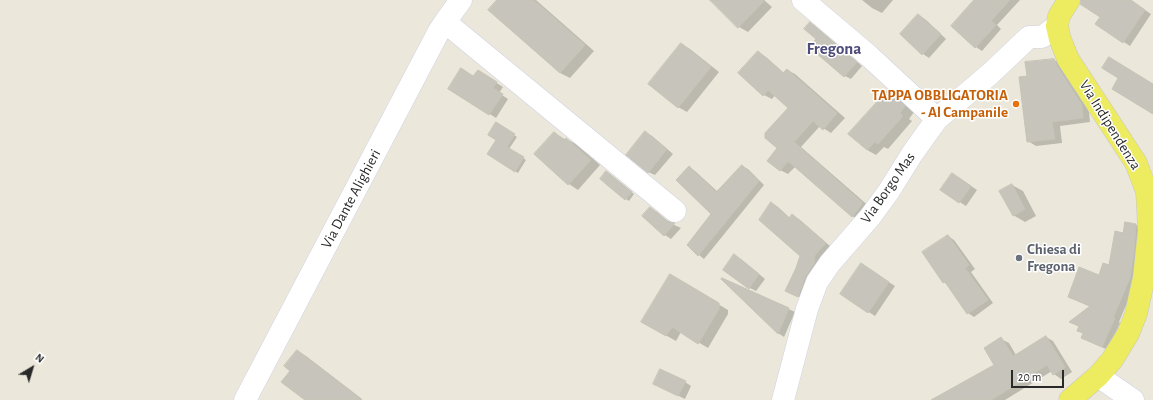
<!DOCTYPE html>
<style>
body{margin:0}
#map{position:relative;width:1153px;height:400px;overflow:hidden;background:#ebe8db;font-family:"Alegreya Sans",sans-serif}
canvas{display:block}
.north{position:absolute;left:12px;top:348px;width:40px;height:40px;-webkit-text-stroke:3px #fff;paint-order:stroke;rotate:38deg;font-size:11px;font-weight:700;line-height:16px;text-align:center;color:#292929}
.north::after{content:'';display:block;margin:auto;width:14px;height:18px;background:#292929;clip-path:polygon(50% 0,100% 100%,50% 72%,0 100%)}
.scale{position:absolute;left:1011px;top:370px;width:53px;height:18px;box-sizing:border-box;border:2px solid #292929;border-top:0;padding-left:5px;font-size:12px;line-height:14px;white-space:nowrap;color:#292929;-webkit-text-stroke:3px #fff;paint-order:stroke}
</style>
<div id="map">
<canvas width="1153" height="400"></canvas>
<div class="north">N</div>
<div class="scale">20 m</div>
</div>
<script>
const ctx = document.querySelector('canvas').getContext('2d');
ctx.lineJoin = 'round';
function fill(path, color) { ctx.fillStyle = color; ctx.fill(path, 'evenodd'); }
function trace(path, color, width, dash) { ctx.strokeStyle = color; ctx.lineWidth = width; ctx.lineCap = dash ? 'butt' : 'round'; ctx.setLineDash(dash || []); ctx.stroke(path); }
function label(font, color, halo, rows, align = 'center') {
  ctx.font = font + ' "Alegreya Sans",sans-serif'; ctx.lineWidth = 3; ctx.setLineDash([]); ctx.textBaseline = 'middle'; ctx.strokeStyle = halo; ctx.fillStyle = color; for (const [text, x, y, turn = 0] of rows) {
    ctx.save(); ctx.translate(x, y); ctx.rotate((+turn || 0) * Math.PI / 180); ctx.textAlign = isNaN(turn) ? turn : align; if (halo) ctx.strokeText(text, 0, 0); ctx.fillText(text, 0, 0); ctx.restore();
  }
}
const shadow = new Path2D(`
 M499,0H536L594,51L570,78L560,73L490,10Z
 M711,0H764L772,7L748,32L739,27Z
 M862,0H893L882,13L872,8Z
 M975,0H1020L997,25L1001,29L982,51L976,47Z
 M1082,0H1130L1151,14L1130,46L1096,24L1101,17Z
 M918,15L925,19L946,39L929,58L923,54Z
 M810,23L816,27L862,66L851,79L845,76L817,38Z
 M681,44L690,49L719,72L687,112L678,107Z
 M758,52L766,57L784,73L787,70L795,74L845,118L831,133L820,126L801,147L871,208L860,220L852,216L796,166L788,174L780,170L778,148L789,108L775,95L772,99L764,95Z
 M1054,60L1062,64L1077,89L1089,112L1090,122L1060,126L1062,143L1036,146L1028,141V77Z
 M484,75L503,87L499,93L508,99L496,118L449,88L474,77Z
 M888,91L897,97L914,112L909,119L912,121L888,149L884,147L876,155L867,150Z
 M496,124L517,137L509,149L526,160L518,173L488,154L497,139Z
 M555,133L566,140V139L576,144L600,165L578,190L569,184L535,154Z
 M646,133L652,136L673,154L655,175L648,172Z
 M742,166L748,169L764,185L704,259L699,255L688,245L713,214L689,167L695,171L718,192Z
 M607,172L634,194L629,201L626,199Z
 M958,177L977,190L966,206L941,190Z
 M1012,185L1023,191L1036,216L1025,222L1013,215Z
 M772,203L778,207L790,218L792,215L799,219L831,247L805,300L793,294L797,268L801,256Z
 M651,208L657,212L670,223L681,228L671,239L665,235L643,216Z
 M1136,225L1142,228L1136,282L1119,322L1120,323L1108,350L1088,341L1084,334L1078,330L1080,327L1070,322L1091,307L1069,297L1099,276L1110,267L1124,234Z
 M948,236L954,240L975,269L971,272L993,303L974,317L968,313L948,285L944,282Z
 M734,255L741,259L765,279L756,291L750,288Z
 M867,268L895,286L875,316L841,294Z
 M670,275L728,310V314L708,348L681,332L676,341L642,322Z
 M723,279L795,312L784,337L778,333Z
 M1046,337L1053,341L1072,372L1061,379L1054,374L1052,371L1005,400H946L996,366L1001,339L1009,343L1016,355Z
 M297,351L306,356L362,399L306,400L291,371Z
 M685,382L691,386L685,399L660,387Z`);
const building = new Path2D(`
 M497,0H534L585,45L560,73L488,10Z
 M710,0H765L738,28Z
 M974,0H1010L991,21L996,25L975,48L951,26Z
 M1081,0H1131L1145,10L1123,43L1095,24L1100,17L1080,4Z
 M918,14L941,34L922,55L900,34Z
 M810,22L857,62L844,77L809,47L816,39L804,29Z
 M681,43L711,67L678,108L648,84Z
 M758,51L783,73L787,69L837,113L823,130L813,121L794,142L863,203L852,217L788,161L780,171L767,161L777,148L765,138V133L788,108L768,90L763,96L738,73Z
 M1109,57L1153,84V114L1112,89L1118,78L1102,68Z
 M1054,59L1057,66L1082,105L1083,118L1052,122L1055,139L1027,142L1019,77L1027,76L1025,62Z
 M461,68L473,76L478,70L497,82L493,88L503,94L489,115L448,89Z
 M888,90L905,106L900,113L903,116L878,144L875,142L867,150L848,134Z
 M496,122L515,134L507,147L524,157L515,172L487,154L496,140L488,135Z
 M645,131L667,149L648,173L626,155Z
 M554,132L564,140L566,138L591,160L568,185L534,154Z
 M742,165L759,181L698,256L687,245L711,214L676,180L689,166L716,192Z
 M606,171L632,192L625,200L600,179Z
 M952,173L971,186L959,203L940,190Z
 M1012,184L1025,209L1013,216L999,191Z
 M771,202L789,218L792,214L826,243L815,255L814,264L805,277L798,297L785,291L796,268L800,256L759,220Z
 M650,207L667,221L675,223L664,236L642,216Z
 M1125,222L1136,224L1134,251L1130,278L1113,318H1115L1102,347L1081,338L1083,333L1077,331L1079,326L1069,322L1090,306L1068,297L1079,267L1099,275L1103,263L1109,265L1115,231L1123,233Z
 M948,235L969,265L965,268L988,300L967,314L945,282L943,283L922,252Z
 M734,254L759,274L749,289L723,270Z
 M861,263L889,282L868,313L840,294Z
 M670,274L719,303V309L698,344L672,327L666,336L641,322Z
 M722,278L789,308L778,334L721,279Z
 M1046,336L1065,367L1053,375L1047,365L991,400H931L994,365L984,348L1001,337L1013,356Z
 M297,350L362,400H305L281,382L290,371L284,366Z
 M660,369L686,381L678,396L653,384Z`);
const minor = new Path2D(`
 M803,0L869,56L937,119
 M445,22L675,211
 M1098,376L1133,400
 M245,400L439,31L445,22L461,0
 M783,400L807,309L817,282L830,263L870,217L889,191L912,154L937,119L990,74L1029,37H1042L1057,26`);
const major = new Path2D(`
 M1069,0L1059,16L1057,26L1060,39L1068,59L1136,163L1147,192L1149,231L1144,278L1136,314L1128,334L1112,360L1098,376L1070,400`);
const markers = [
 [1016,104,4,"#e8710a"],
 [1019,258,4,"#6b7280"]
];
const foodNames = [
 ["TAPPA OBBLIGATORIA",1008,95],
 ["- Al Campanile",1008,112]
];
const streetNames = [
 ["Via Indipendenza",1110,125,58],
 ["Via Borgo Mas",888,188,-55],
 ["Via Dante Alighieri",351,199,-62]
];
const worshipNames = [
 ["Chiesa di",1027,249],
 ["Fregona",1027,266]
];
const quarterNames = [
 ["Fregona",834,49]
];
fill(shadow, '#0003');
fill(building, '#c7c4bb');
trace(building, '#c6c4b5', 1);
trace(minor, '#d1d1e2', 23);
trace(major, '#c7c7c7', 23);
trace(minor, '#fff', 22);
trace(major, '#edeb5f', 22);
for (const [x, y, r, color] of markers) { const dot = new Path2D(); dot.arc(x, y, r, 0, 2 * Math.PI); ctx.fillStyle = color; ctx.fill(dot); trace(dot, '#fff', 1.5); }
label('bold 15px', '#c56008', '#fff', foodNames, 'right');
label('15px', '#292929', '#fff', streetNames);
label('bold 15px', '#5b616d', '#fff', worshipNames, 'left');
label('bold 17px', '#4d4b79', '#fff', quarterNames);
</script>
